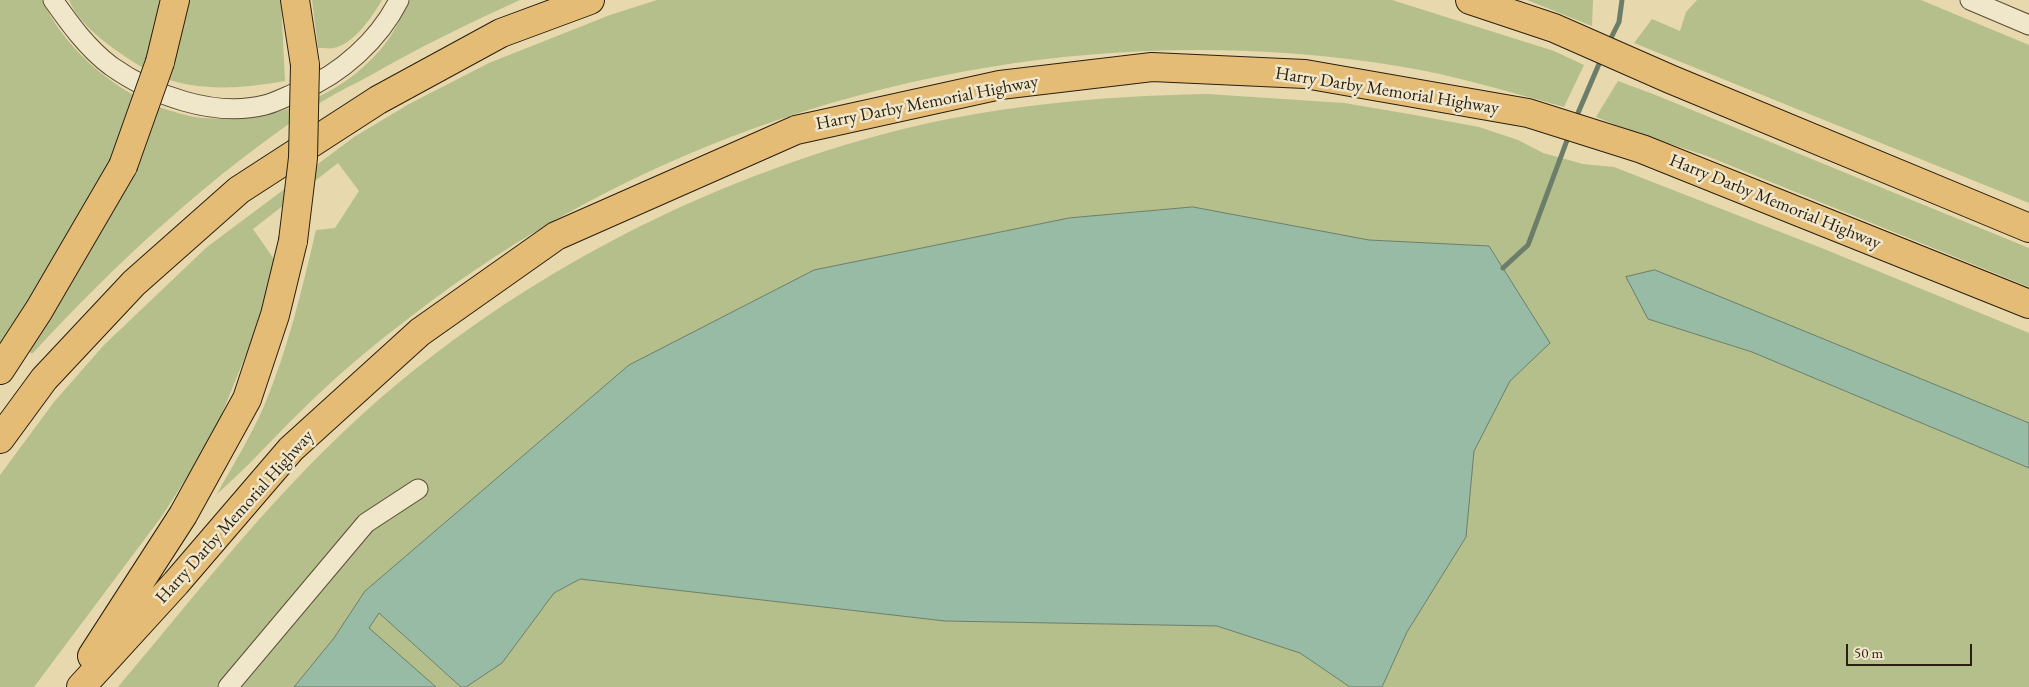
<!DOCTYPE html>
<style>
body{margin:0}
#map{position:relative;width:2029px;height:687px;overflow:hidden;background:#e8d8ad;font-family:"EB Garamond",serif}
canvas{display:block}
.scale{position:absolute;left:1846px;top:644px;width:126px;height:22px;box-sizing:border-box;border:2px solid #2b1f0f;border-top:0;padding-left:6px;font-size:15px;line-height:18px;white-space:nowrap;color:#2b1f0f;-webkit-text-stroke:4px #f0e6ca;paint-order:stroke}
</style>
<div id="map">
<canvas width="2029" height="687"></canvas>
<div class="scale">50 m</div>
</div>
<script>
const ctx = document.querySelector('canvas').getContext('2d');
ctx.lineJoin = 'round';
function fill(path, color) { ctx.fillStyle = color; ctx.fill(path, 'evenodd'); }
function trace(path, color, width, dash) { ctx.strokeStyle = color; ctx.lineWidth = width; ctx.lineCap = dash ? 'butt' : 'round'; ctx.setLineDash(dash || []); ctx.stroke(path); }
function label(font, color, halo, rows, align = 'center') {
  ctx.font = font + ' "EB Garamond",serif'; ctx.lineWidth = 5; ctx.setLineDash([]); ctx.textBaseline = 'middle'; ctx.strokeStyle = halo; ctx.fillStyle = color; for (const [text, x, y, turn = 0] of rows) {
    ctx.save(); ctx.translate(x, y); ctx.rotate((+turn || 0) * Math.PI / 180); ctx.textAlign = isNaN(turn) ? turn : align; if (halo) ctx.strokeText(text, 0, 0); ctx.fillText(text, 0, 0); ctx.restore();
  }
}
const green = new Path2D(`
 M0,0H42C62,42 98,76 139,98L113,164L0,349Z
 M69,0H165L145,69C120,54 80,28 69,0Z
 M186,0H281L285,81C245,88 203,92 163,78Z
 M312,0H382C372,17 355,43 334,48C330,49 323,48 318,48Z
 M410,0H520C469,23 420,47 371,75C353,85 333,94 315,106C210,176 118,261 32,354L26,349L154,106C170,110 187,117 203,118C272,124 346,97 388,40C397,27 403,13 410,0Z
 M657,0H1392L1554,51L1584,65L1564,107C1509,92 1454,75 1398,66C1053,10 685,103 409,318C372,346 335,377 302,410C273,438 247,468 217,494C233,465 251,436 264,406C288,349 302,290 316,230L335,228L359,191L338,163L253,229L276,262L267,303L212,438L162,516L34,687H0V475L54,402L104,345L207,247L354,137L409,104L489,63L610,15Z
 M1528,0H1593L1592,26L1527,0Z
 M1697,0H1921L2029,45V203L1634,43L1652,19L1680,31L1686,12Z
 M1618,81L1653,94L2029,248V287L1707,156L1631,131L1596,117Z
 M1207,94L1344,103L1409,114L1479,127L1518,140L1543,153L1583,164L1614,167L1824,249L2029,333V423L1655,270L1648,319L1752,352L2029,468V687H1382L1407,632L1466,537L1474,451L1510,381L1549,343L1489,246L1369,240L1193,207L1069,218L814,270L629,365L365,591L334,638L294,687H118C194,597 268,501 355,421C502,286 688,187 880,135C987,106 1098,96 1207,94Z
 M580,579L945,621L1217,626L1300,653L1350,687H466L502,663L554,593Z
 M379,613L461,687H436L368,628Z`);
const water = new Path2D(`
 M1193,207L1369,240L1489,246L1550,343L1510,381L1474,451L1466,537L1407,632L1382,687H1350L1300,653L1217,626L945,621L580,579L554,593L502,663L466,687H461L379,613L369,628L436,687H294L334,638L365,591L629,365L814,270L1069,218Z
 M1655,270L2029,423V468L1752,352L1648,319L1626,277Z`);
const stream = new Path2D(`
 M1609,42L1619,22L1622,0
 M1575,120L1602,57
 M1503,268L1528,245L1569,135`);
const minor = new Path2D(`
 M53,0C70,24 87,48 111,66C152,95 214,118 265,105C277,102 289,95 300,91C341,74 379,40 399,0
 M1970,0L2029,25
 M228,687L366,523L418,489`);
const highway = new Path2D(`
 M295,0L305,65
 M1470,0L1554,28L1670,79L2029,228
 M160,62L175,0
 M0,370L39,310L123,166
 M0,439L44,379L134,283L239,190L378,100L501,33L590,0
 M92,656L183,515L247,399L275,315L293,241
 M81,687L176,583L291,449L420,332L556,236L796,130L1000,85L1152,67L1305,74L1528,113L1642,149L2029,304`);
const highwayBridge = new Path2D(`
 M123,166L160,62
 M293,241L303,158L305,65`);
const streetNames = [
 ["Harry Darby Memorial Highway",1387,91,9],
 ["Harry Darby Memorial Highway",927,103,-11],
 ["Harry Darby Memorial Highway",1775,202,22],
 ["Harry Darby Memorial Highway",235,517,-48]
];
fill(green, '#b4bf8b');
fill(water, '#98bba5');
trace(water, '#6c7d69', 1);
trace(stream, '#6c7d69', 5);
trace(minor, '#5a4d36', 21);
trace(highway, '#2b1f0f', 30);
trace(minor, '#f0e6ca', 19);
trace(highway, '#e4bc76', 28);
trace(highwayBridge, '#2b1f0f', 30, []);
trace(highwayBridge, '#e4bc76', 28);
label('18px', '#2b1f0f', '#f0e6ca', streetNames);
</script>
